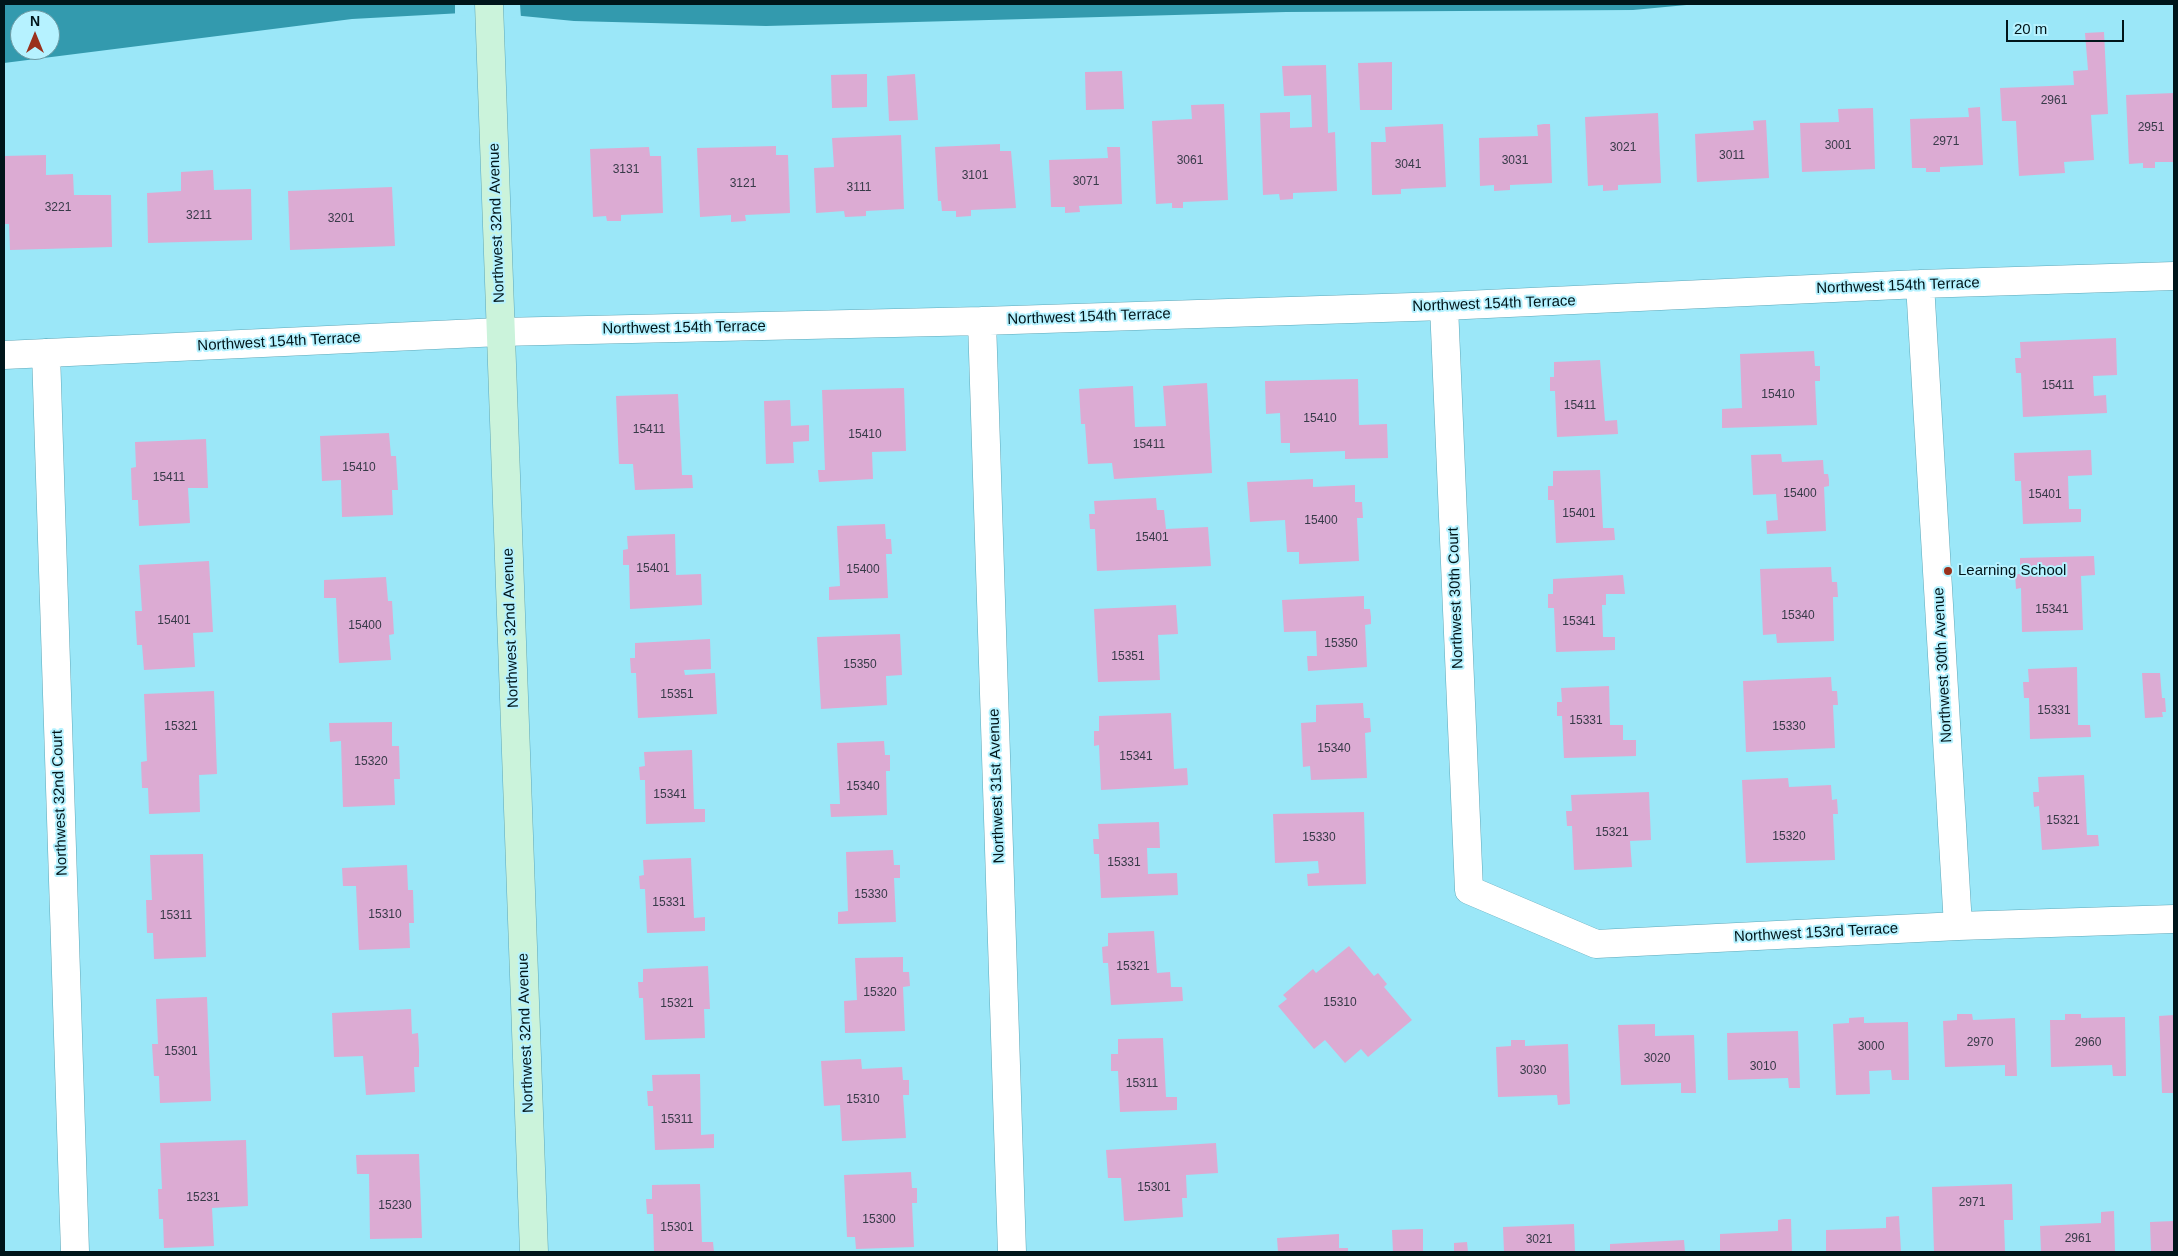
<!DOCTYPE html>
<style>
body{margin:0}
#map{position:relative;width:2178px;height:1256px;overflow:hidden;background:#9be7f8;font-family:Arial,sans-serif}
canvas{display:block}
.frame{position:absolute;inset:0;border:5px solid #00151a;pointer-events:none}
.north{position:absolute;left:10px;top:10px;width:50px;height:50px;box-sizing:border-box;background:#b6f2ff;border:1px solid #6d9aa3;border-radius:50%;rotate:0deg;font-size:14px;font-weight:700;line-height:20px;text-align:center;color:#00151a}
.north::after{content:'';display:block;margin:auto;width:18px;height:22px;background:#9a311c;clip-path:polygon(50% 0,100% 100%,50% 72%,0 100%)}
.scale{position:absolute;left:2006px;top:20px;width:118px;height:22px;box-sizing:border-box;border:2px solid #00151a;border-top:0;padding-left:6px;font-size:15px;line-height:18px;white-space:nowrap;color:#00151a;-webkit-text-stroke:4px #b6f2ff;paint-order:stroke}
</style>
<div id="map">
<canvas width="2178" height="1256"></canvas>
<div class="frame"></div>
<div class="north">N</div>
<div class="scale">20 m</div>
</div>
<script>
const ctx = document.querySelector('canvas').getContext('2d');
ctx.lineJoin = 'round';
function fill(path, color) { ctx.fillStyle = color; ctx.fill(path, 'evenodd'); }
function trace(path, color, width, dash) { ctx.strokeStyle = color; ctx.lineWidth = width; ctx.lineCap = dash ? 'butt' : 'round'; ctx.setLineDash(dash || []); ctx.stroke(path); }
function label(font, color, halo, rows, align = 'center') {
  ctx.font = font + ' Arial,sans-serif'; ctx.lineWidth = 4; ctx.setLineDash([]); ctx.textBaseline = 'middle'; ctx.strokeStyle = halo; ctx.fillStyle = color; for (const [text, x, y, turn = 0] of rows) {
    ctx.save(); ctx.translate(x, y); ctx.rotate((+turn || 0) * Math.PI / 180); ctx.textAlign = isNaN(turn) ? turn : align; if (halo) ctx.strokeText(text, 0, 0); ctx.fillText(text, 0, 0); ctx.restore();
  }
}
const water = new Path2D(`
 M4,4H1697L1633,10L1286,12L766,26L574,21L481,12L352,19L4,63ZM20,20H50V50H20Z`);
const pier = new Path2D(`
 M455,4H520L521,18L481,15L455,16Z`);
const building = new Path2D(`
 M2104,32L2108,114L2091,115L2094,160L2064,162L2065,173L2019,176L2016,121H2002L2000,88L2074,85L2073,71L2088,70L2085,33Z
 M1392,62V110H1360L1358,63Z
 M1326,65L1328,133L1335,132L1337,191L1293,193V199L1280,200L1279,194L1263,195L1260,113L1290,112V128L1312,127L1311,95L1284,96L1282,66Z
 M1122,71L1124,109L1086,110L1085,72Z
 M867,74V107L832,108L831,75Z
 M915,74L918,120L889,121L887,76Z
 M2174,93V162H2155V168H2143V163L2129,164L2126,95Z
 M1224,104L1228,200L1183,202V208H1172V203L1156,204L1152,121L1192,119L1191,105Z
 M1980,107L1983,165L1940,167V172H1926V168H1912L1910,119L1969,117L1968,108Z
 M1873,108L1875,169L1802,172L1800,123L1839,122L1838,109Z
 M1658,113L1661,183L1618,185V190L1603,191V185L1588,186L1585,117Z
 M1766,120L1769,178L1697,182L1695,134L1754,130L1753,121Z
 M1443,124L1446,187L1401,189V194L1372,195L1371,142H1386L1385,127Z
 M1544,124H1550L1552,183L1510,185V190L1494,191V185L1480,186L1479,138L1538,136L1537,125Z
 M901,135L904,209L866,211V216L845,217L844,211L816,213L814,168L834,167L832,138Z
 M1000,144V151H1011L1016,208L971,210V216L956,217V211H942L941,201H938L935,147Z
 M776,146V155H788L790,213L745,215L746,221L731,222V215L700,217L697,148Z
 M649,147L650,156H661L663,213L621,215V221H607L606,216L593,217L590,149Z
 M1107,147H1120L1122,204L1079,206L1080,212L1065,213V207H1051L1049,160L1108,158Z
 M46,155V175L73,174L74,195H111L112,247L10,250L9,224H4V156Z
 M213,170L214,190L251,189L252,240L148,243L147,193L181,191V172Z
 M392,187L395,246L290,250L288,191Z
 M2116,338L2117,375L2093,376L2094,396L2106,395L2107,413L2023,417L2021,373H2016L2015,358H2021L2020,342Z
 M1814,351L1815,366H1820V381H1815L1817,425L1722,428V409L1742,408L1740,354Z
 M1600,360L1605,421L1617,420L1618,434L1557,437L1555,391H1550V377H1554V362Z
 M1358,379L1359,425L1387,424L1388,458L1345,459V451L1290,453V443H1281L1280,413L1266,414L1265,381Z
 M1207,383L1212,473L1114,479L1112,463L1088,464L1085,424H1081L1079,389L1133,386L1135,427L1166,426L1163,386Z
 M904,388L906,451L872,452L873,479L819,482L818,470H825L822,390Z
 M678,394L682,475H692L693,488L635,490L633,464H619L616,396Z
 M790,400L791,426L809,425V441L793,442L794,463L766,464L764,401Z
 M389,433L391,456H396L398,490H392L393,515L342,517L341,480L322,481L320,436Z
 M206,439L208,488H188L190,523L139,526L138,500H132L131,468L136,467L135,442Z
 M2091,450L2092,475L2068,476L2069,509H2081V522L2023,524L2021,481H2015L2014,453Z
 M1781,454L1782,462L1823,460L1824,474H1828L1829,480V486L1824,487L1826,531L1767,534L1766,521L1778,520L1776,494L1753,495L1751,455Z
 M1600,470L1603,528H1614L1615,540L1556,543L1554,500H1548V486H1553V471Z
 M1313,479V487L1355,485V502H1362L1363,518H1357L1359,561L1299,564V552H1287L1285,520L1250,522L1247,482Z
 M1156,498L1157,510H1164L1166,529L1208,527L1211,566L1097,571L1095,529H1090L1089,514H1095L1094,501Z
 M885,524L886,539H891L892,554H886L888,598L829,600V587L840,586L837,526Z
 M675,534L676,575L701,574L702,605L630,609L629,565H623V550L628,549L627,536Z
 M2094,556L2095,575L2081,576L2083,630L2022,632L2021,588L2016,589L2015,574H2020V558Z
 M209,561L213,632L193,633L195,667L144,670L142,645H137L135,611H142L139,565Z
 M1831,567L1832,582H1837L1838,597H1833L1834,641L1777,643L1776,634L1763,635L1760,569Z
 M1623,575L1625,594H1606V605H1602L1603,637H1615V650L1556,652L1554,608H1548V594H1553V579Z
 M386,577L388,601H392L394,634L389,635L391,660L339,663L336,598H324V580Z
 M1364,596V609H1370L1371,617V624L1365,625L1367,667L1308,671L1307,656H1317L1316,631L1284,632L1282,600Z
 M1176,605L1178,634L1158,635L1160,680L1098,682L1094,609Z
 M900,634L902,675L886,676L887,705L821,709L817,637Z
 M710,639L711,669L684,670L685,675L715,673L717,714L638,718L636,673H631L630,658H635V643Z
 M2077,667L2078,725H2090L2091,737L2030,739L2029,698H2024L2023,682H2029L2028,669Z
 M2142,673H2160L2162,698H2165L2166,712H2162L2163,717L2145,718Z
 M1831,677L1832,691H1837L1838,705H1833L1835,748L1746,752L1743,681Z
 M1609,686L1610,725H1623V740H1636V756L1564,758L1562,716H1557V702H1562L1561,688Z
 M214,691L217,774L199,775L200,812L149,814L148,788H142L141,762L147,761L144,694Z
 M1363,703L1364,718H1370L1371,732L1365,733L1367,778L1311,780L1310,766L1303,767L1301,723L1316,722V705Z
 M1171,713L1174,769L1187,768L1188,785L1101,790L1099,745L1094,746V731H1099V716Z
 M392,722V746H399L400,779H394L395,805L343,807L341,741L330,742L329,723Z
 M884,741L885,755H890V771H886L887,815L831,817L830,804H840L837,743Z
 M692,750L694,809H705V822L646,824L645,780H640L639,767L645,766L644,752Z
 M2084,775L2087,835H2098L2099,846L2042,850L2039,806L2034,807L2033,792H2039L2038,777Z
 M1788,778L1789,787L1831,785L1832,800L1837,799L1838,814H1833L1835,860L1746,863L1742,780Z
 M1649,792L1651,840L1630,841L1632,867L1574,870L1572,826H1567L1566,811H1572L1571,795Z
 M1364,812L1366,884L1308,886L1307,874L1319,873L1318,861L1275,863L1273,814Z
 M1159,822L1160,848H1147L1148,874L1177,873L1178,895L1101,898L1099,854H1094L1093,839H1099L1098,824Z
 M893,850L894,865H900V878H894L896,922L838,924V912L848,911L846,852Z
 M203,854L206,957L154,959L153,933H147L146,900H152L150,855Z
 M691,858L694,918L705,917V931L647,933L645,889H640L639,876L644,875L643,860Z
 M407,865L408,890H413L414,923H409L410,948L359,950L356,886H343L342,868Z
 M1154,931L1157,973L1170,972L1171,987H1182L1183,1001L1111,1005L1108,963H1103L1102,947L1108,946V933Z
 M1349,946L1374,976L1378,973L1387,984L1384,987L1412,1020L1368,1057L1361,1049L1345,1063L1325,1040L1314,1049L1278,1006L1287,999L1283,995L1313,969L1316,973Z
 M903,957V972H909L910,986L903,987L905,1031L845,1033L844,1001L857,1000L855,958Z
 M708,966L710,1009H704L705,1038L645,1040L643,998H639L638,982H643V969Z
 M207,997L211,1101L160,1103L159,1076H154L152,1044H158L156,999Z
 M411,1009L412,1034L418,1033L419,1050V1067H414L415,1092L366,1095L363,1056L334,1057L332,1013Z
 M1957,1014H1972L1973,1020L2015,1018L2017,1076H2005V1065L1945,1067L1943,1021L1957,1020Z
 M2065,1014H2081V1018L2125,1017L2126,1076H2113L2112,1065L2051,1067L2050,1020H2065Z
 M2174,1015V1093H2162L2159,1016Z
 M1864,1017V1023L1908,1022L1909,1080H1892L1891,1070L1869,1071L1870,1094L1836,1095L1833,1024L1849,1023V1018Z
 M1655,1024V1036L1694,1035L1696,1093H1681V1083L1621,1085L1618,1025Z
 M1798,1031L1800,1088H1789L1788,1078L1728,1080L1727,1033Z
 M1163,1038L1166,1097H1177V1110L1120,1112L1118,1071H1111V1054H1118V1039Z
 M1511,1040H1525V1046L1568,1044L1570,1104L1558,1105L1557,1095L1498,1097L1496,1047L1511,1046Z
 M861,1059L862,1069L902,1067L903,1080H909V1095H903L906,1138L842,1141L840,1105L824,1106L821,1061Z
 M700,1074L701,1135L714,1134V1148L655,1150L653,1106H648L647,1091H653L652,1075Z
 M246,1140L248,1206L212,1208L214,1246L164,1248L163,1219H159L158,1189H162L160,1143Z
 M1216,1143L1218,1173L1186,1175L1187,1198H1182L1183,1217L1124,1221L1121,1178H1108L1106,1150Z
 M419,1154L422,1238L370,1239L369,1174H357L356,1155Z
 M911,1172L912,1188H917V1203H912L914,1247L856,1249L855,1237H847L844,1175Z
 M700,1184L702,1242H713L714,1252H654L653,1214H647L646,1199H652V1185Z
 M2012,1184L2013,1220H2004L2005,1252H1934L1932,1187Z
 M2114,1211L2115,1252H2041L2040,1226L2101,1223V1212Z
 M1899,1216L1901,1252H1826V1230L1886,1228V1217Z
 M1784,1219H1791L1792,1252H1720V1234L1778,1231V1220Z
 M2174,1221V1252H2151L2150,1222Z
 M1574,1224L1575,1252H1504L1503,1227Z
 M1423,1229V1252H1393L1392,1230Z
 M1339,1234V1248H1348V1252H1278L1277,1238Z
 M1684,1240L1685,1252H1610V1244Z
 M1467,1242L1468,1252H1454V1243Z`);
const street = new Path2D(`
 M1920,284L1958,926
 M1444,306L1469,890L1596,944L1958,926L2174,919
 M982,321L1012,1252
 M46,353L75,1252
 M4,355L500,332L982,321L1444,306L1920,284L2174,276`);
const secondary = new Path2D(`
 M489,4L534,1252`);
const markers = [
 [1948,571,5,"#9a311c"]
];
const numberNames = [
 ["2961",2054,101],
 ["2951",2151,128],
 ["2971",1946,142],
 ["3001",1838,146],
 ["3021",1623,148],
 ["3011",1732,156],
 ["3061",1190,161],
 ["3031",1515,161],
 ["3041",1408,165],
 ["3131",626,170],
 ["3101",975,176],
 ["3071",1086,182],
 ["3121",743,184],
 ["3111",859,188],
 ["3221",58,208],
 ["3211",199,216],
 ["3201",341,219],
 ["15411",2058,386],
 ["15410",1778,395],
 ["15411",1580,406],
 ["15410",1320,419],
 ["15411",649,430],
 ["15410",865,435],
 ["15411",1149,445],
 ["15410",359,468],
 ["15411",169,478],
 ["15400",1800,494],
 ["15401",2045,495],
 ["15401",1579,514],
 ["15400",1321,521],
 ["15401",1152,538],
 ["15401",653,569],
 ["15400",863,570],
 ["15341",2052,610],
 ["15340",1798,616],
 ["15401",174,621],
 ["15341",1579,622],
 ["15400",365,626],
 ["15350",1341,644],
 ["15351",1128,657],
 ["15350",860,665],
 ["15351",677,695],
 ["15331",2054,711],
 ["15331",1586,721],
 ["15321",181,727],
 ["15330",1789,727],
 ["15340",1334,749],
 ["15341",1136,757],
 ["15320",371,762],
 ["15340",863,787],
 ["15341",670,795],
 ["15321",2063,821],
 ["15321",1612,833],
 ["15320",1789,837],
 ["15330",1319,838],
 ["15331",1124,863],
 ["15330",871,895],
 ["15331",669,903],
 ["15310",385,915],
 ["15311",176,916],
 ["15321",1133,967],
 ["15320",880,993],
 ["15310",1340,1003],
 ["15321",677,1004],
 ["2970",1980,1043],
 ["2960",2088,1043],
 ["3000",1871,1047],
 ["15301",181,1052],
 ["3020",1657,1059],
 ["3010",1763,1067],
 ["3030",1533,1071],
 ["15311",1142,1084],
 ["15310",863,1100],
 ["15311",677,1120],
 ["15301",1154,1188],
 ["15231",203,1198],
 ["2971",1972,1203],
 ["15230",395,1206],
 ["15300",879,1220],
 ["15301",677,1228],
 ["2961",2078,1239],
 ["3021",1539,1240]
];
const streetNames = [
 ["Northwest 32nd Avenue",497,223,-92],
 ["Northwest 154th Terrace",1898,286,-2],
 ["Northwest 154th Terrace",1494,304,-2],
 ["Northwest 154th Terrace",1089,317,-2],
 ["Northwest 154th Terrace",684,328,-1],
 ["Northwest 154th Terrace",279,342,-3],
 ["Northwest 30th Court",1456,598,-92],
 ["Northwest 32nd Avenue",511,628,-92],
 ["Northwest 30th Avenue",1943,665,-93],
 ["Northwest 31st Avenue",997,786,-92],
 ["Northwest 32nd Court",60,803,-92],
 ["Northwest 153rd Terrace",1816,933,-3],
 ["Northwest 32nd Avenue",526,1033,-92]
];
const poiNames = [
 ["Learning School",1958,571]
];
fill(water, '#339aae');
fill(pier, '#9be7f8');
fill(building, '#dcabd3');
trace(street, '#5ea8b9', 29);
trace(secondary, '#5ea8b9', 29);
trace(street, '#fff', 28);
trace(secondary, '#cbf3db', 28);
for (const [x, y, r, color] of markers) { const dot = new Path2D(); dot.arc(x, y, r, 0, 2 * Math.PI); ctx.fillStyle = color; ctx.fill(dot); trace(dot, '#b6f2ff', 2); }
label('12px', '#373a48', null, numberNames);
label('15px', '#00151a', '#b6f2ff', streetNames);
label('15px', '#00151a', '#b6f2ff', poiNames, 'left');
</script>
